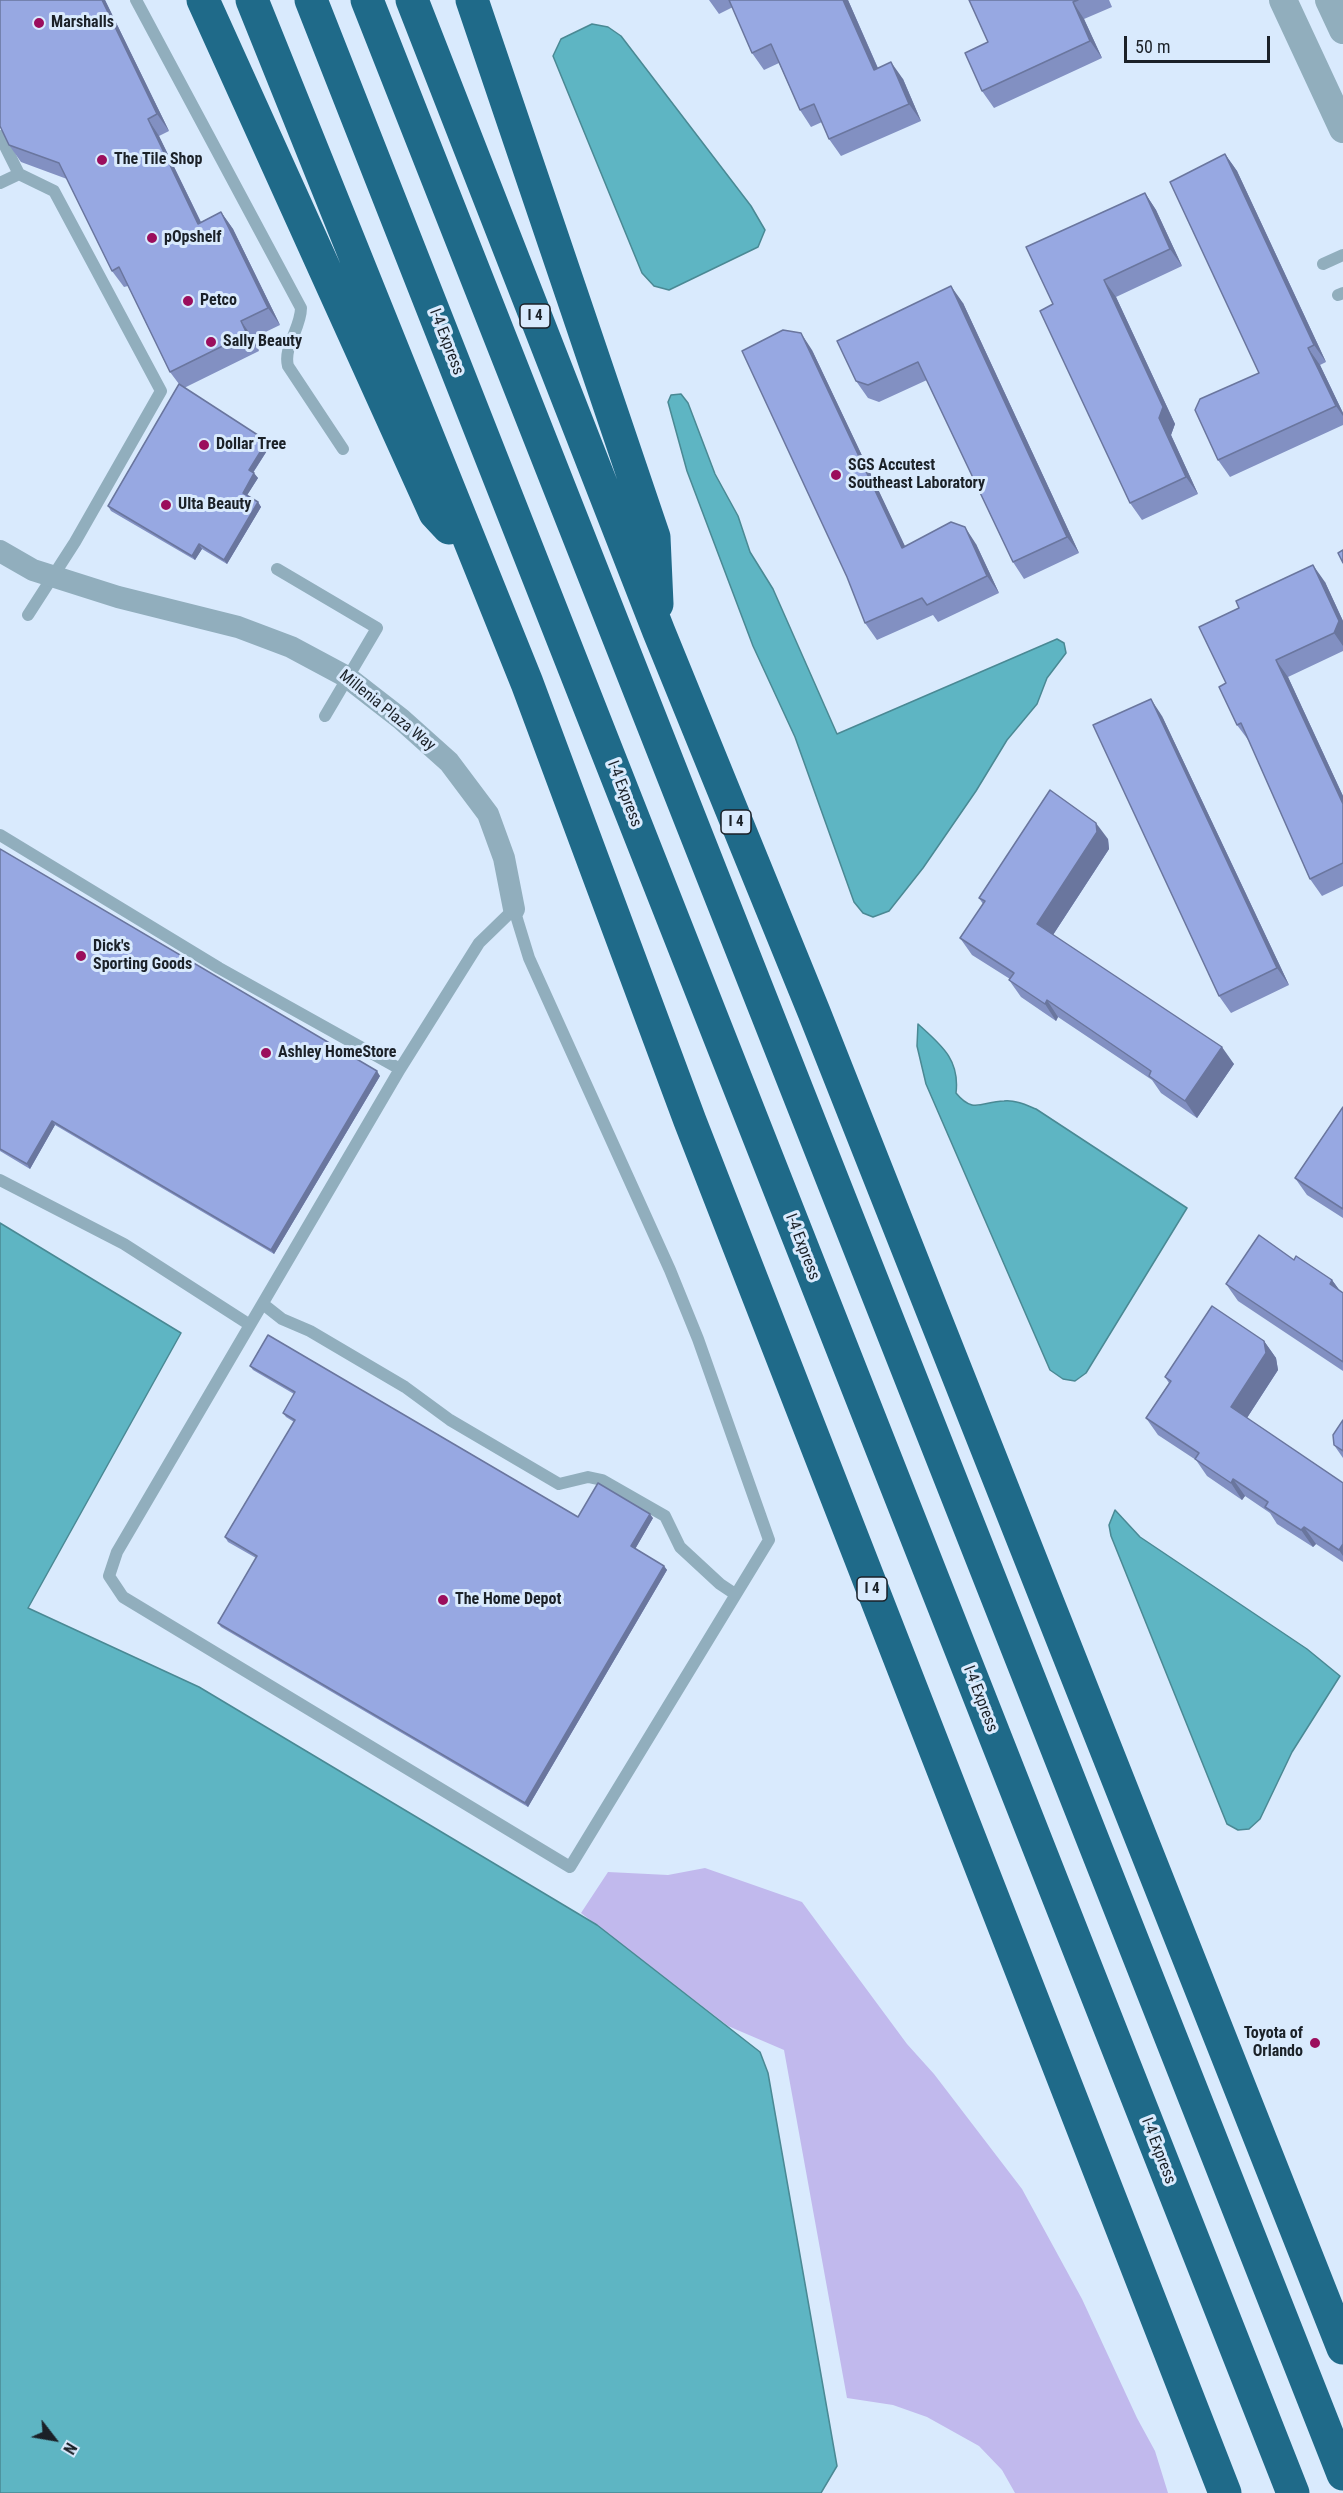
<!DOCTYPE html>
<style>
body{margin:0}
#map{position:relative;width:1343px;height:2493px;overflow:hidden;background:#d9eafd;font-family:"Roboto Condensed",sans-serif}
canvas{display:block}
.north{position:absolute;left:24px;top:2409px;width:60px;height:60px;-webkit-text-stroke:4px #d9eafd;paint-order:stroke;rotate:121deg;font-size:16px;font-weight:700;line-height:24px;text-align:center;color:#1b2128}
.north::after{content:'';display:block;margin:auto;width:21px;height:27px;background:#1b2128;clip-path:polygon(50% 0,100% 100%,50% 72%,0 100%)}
.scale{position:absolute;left:1124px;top:36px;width:146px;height:27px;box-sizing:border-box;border:3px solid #1b2128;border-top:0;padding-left:8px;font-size:18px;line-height:21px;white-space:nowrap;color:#1b2128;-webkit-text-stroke:4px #d9eafd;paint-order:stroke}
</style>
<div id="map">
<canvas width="1343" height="2493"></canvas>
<div class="north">N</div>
<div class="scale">50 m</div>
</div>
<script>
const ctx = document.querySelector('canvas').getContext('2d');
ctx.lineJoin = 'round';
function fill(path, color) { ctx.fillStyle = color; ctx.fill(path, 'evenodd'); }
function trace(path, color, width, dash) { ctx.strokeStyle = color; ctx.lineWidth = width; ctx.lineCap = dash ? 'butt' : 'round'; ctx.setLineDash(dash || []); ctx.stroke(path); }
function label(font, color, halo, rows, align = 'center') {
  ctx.font = font + ' "Roboto Condensed",sans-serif'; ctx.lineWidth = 6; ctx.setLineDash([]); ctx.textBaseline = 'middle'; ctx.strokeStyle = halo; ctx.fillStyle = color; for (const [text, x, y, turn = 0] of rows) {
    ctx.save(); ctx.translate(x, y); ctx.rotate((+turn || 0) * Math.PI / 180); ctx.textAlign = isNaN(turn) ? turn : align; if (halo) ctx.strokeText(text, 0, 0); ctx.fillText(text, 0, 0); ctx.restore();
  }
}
const green = new Path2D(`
 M705,1868L802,1902L907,2044L934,2074L1022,2189L1082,2299L1137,2418L1155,2451L1168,2493H1015L1002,2470L979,2446L927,2417L893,2405L847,2398L784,2050L728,2026L581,1913L608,1872L668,1875Z`);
const water = new Path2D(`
 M592,24L608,27L621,36L751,206L765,230L758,247L669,290L654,286L642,273L553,56L561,39Z
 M681,394L688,403L715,474L738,516L750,552L773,589L837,734L1057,639L1064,643L1066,653L1047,678L1037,704L1007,740L976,791L923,868L889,911L873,917L863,913L854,902L795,737L753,646L687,471L668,402L671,395Z
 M918,1024C941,1045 960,1059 956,1093C974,1115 982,1101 1004,1101C1016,1100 1026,1105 1036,1109L1187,1208L1086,1373L1075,1381L1063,1379L1050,1370L926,1084L917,1046Z
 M0,1223L181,1333L28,1608L199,1687L597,1925L760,2052L768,2073L837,2466L821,2493H0Z
 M1115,1510L1140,1537L1307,1649L1340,1676L1292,1752L1260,1819L1249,1829L1238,1830L1227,1824L1111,1536L1109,1525Z`);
const service = new Path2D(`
 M136,0L301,308C301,328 283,347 288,366L343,449
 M0,136L19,174L54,191L161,391L75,542L28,615
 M0,183L19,174
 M1323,264L1343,255
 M1338,295L1343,293
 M277,569L377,628L325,716
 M0,835L219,968L400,1069
 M514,909L529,958L670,1270L698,1339L769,1540L570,1867L123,1597L109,1576L117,1552L400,1069L479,943Z
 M0,1180L124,1244L250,1325
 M263,1304L282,1319L310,1331L405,1387L450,1420L559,1484L588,1477L602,1480L665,1516L680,1547L720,1584L735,1594`);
const minor = new Path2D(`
 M0,551L33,570L118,597L238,627L291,647L347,677L401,719L449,762L488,814L504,858L514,909`);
const tertiary = new Path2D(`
 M1283,0L1343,129
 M1329,0L1343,30`);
const motorway = new Path2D(`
 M203,0L435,513L449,528
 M252,0L527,683L690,1121L1225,2493
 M311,0L1293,2493
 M367,0L1343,2474
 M412,0L659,632L814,1012L1343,2348
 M472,0L654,537L657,604`);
const wall = new Path2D(`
 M105,0L169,131L159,136L201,222L221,212L233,229L280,325L253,338L259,351L184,388L270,446L253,473L258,478L247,495L258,502L261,507L227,564L202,549L195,560L111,511L108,506L179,384L170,372L128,286L124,287L112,271L67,179L21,162L9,145Z
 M709,0H848L878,68L903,79L921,121L841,156L829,139L822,122L811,127L800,110L779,63L764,70L752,53L733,7L719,14Z
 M969,0H1109L1112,7L1084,19L1102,58L994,108L982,91L988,42Z
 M1225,154L1237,171L1326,362L1320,365L1343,413V425L1230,477L1218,460L1259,373Z
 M1145,193L1156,210L1182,266L1116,297L1175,424L1171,435L1198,494L1142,520L1130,503L1053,304Z
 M963,303L1079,553L1024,579L1013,562L927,380L879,402L868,398L856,381Z
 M812,350L905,547L976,544L999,593L938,622L933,615L877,640L865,623Z
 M1325,582L1343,621V651L1288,677L1343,796V886L1322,896L1310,879L1249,741L1237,725L1226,683Z
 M1162,716L1289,985L1231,1013L1219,996Z
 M1108,839L1109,849L1053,935L1234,1064L1197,1118L1161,1093L1152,1080L1058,1017L1056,1021L1021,997L1009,980L1010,979L972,955L960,938L983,904L979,898Z
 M0,849L380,1076L274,1254L55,1125L30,1169L0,1151Z
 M1343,1107V1218L1307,1195L1295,1178Z
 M1294,1260L1332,1280L1340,1291L1343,1293V1371L1238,1301L1226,1284Z
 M1264,1341L1276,1358L1278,1370L1247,1418L1343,1483V1562L1316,1544L1313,1547L1277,1524L1270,1513L1245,1496L1242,1500L1207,1476L1196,1460L1158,1435L1146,1418L1169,1383L1165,1377Z
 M250,1366L578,1517L653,1518L635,1549L664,1566L667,1570L528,1807L221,1627L218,1623L256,1558L228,1542L225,1537L294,1422L286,1417L283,1413L294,1394L253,1370Z
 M1343,1420V1458L1334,1445Z`);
const shadedWall = new Path2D(`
 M102,0H105L169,131L157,114Z
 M843,0H848L886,87L874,70Z
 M1073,2L1084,19L1102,58L1090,41Z
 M891,62L903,79L921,121L909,104Z
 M148,119L159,136L210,241L198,224Z
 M1225,154L1237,171L1326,362L1314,345Z
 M1145,193L1156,210L1182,266L1170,249Z
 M221,212L233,229L280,325L268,308Z
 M1104,280L1116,297L1175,424L1171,435L1198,494L1186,477L1159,418Z
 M951,286L963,303L1079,553L1067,537Z
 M241,321L253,338L259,351L247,334Z
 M801,333L812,350L914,565L902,548Z
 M1308,348L1320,365L1343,413V416L1336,406Z
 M267,441L270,446L252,474L249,470Z
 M254,473L258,478L246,497L243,493Z
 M258,502L261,507L227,564L224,560Z
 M965,527L976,544L999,593L987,576Z
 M199,544L202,549L195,560L192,556Z
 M1313,565L1325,582L1343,621V646L1334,633Z
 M1276,660L1288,677L1343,796V804Z
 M1151,699L1162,716L1289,985L1277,968Z
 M1096,823L1108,839L1109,849L1049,941L1037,924Z
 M1047,1000L1058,1017L1056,1021L1045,1004Z
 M1222,1047L1234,1064L1197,1118L1185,1101Z
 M377,1071L380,1076L274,1254L271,1250Z
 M52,1121L55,1125L30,1169L27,1164Z
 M1332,1280L1343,1295L1330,1284Z
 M1264,1341L1276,1358L1278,1370L1243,1424L1231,1407Z
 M1233,1479L1245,1496L1242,1500L1231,1483Z
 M650,1514L653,1518L634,1551L631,1546Z
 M1304,1527L1316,1544L1313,1547L1301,1530Z
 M1343,1544V1556L1339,1550Z
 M664,1566L667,1570L528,1807L525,1803Z`);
const building = new Path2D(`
 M0,0H102L157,114L148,119L198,224L221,212L268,308L241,321L247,334L170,372L119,267L112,271L59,163L9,145L0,126Z
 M729,0H843L874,70L891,62L909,104L829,139L814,104L800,110L771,44L752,53Z
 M969,0H1078L1073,2L1090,41L982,91L965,53L988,42Z
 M1225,154L1314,345L1308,348L1336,406L1218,460L1195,410L1200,399L1259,373L1170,182Z
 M1145,193L1170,249L1104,280L1163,407L1159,418L1186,477L1130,503L1040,311L1053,304L1026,247Z
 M951,286L1067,537L1013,562L918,362L868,385L856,381L837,341Z
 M783,330L801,333L902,548L951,522L965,527L987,576L927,605L922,598L865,623L847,577L742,351Z
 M179,384L267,441L249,470L254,473L243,493L258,502L224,560L199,544L192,556L108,506Z
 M1343,550V563L1338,553Z
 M1313,565L1339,621L1334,633L1276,660L1343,804V863L1310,879L1241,723L1237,725L1219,687L1226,683L1199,627L1239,608L1236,601Z
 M1151,699L1277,968L1219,996L1093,725Z
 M1050,790L1096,823L1097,832L1037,924L1222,1047L1185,1101L1149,1076L1151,1071L1047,1000L1045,1004L1009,980L1014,973L960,938L985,901L979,898Z
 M0,849L377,1071L271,1250L52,1121L27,1164L0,1149Z
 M1343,1107V1209L1295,1178Z
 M1259,1235L1294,1260L1296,1256L1332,1280L1330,1284L1343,1293V1362L1226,1284Z
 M1212,1306L1264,1341L1266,1353L1231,1407L1343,1483V1544L1339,1550L1304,1527L1301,1530L1265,1507L1268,1502L1233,1479L1231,1483L1195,1459L1199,1453L1146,1418L1171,1381L1165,1377Z
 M268,1335L578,1517L598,1483L650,1514L631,1546L664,1566L525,1803L218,1623L257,1556L225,1537L295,1420L283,1413L295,1392L250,1366Z
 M1343,1420V1451L1334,1445L1333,1435Z`);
const markers = [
 [39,23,6,"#9b0e5d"],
 [102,160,6,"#9b0e5d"],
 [152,238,6,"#9b0e5d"],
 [188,301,6,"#9b0e5d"],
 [211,342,6,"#9b0e5d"],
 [204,445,6,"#9b0e5d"],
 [836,475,6,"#9b0e5d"],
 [166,505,6,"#9b0e5d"],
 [81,956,6,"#9b0e5d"],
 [266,1053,6,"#9b0e5d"],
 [443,1600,6,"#9b0e5d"],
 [1315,2043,6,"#9b0e5d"]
];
const shields = [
 [535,316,30],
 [736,822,30],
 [872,1589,30]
];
const shieldNames = [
 ["I 4",535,316],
 ["I 4",736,822],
 ["I 4",872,1589]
];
const poiNames = [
 ["Marshalls",51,23],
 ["The Tile Shop",114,160],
 ["pOpshelf",164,238],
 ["Petco",200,301],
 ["Sally Beauty",223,342],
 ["Dollar Tree",216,445],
 ["SGS Accutest",848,466],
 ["Southeast Laboratory",848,484],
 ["Ulta Beauty",178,505],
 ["Dick's",93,947],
 ["Sporting Goods",93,965],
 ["Ashley HomeStore",278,1053],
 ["The Home Depot",455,1600],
 ["Toyota of",1303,2034,"right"],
 ["Orlando",1303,2052,"right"]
];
const streetNames = [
 ["I-4 Express",446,342,69],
 ["Millenia Plaza Way",387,711,39],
 ["I-4 Express",624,794,69],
 ["I-4 Express",802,1247,69],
 ["I-4 Express",980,1699,69],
 ["I-4 Express",1158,2151,69]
];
fill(green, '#c1b9ed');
fill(water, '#5eb5c3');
trace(water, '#4a8994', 1.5);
trace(service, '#91aebd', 12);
trace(minor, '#91aebd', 22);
trace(tertiary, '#91aebd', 28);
trace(motorway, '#1f6a89', 33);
fill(wall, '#8290c2');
fill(shadedWall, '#6a769e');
fill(building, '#97a8e2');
trace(building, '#6a769e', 1.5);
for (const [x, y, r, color] of markers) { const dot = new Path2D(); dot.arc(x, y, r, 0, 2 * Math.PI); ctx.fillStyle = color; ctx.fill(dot); trace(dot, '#d9eafd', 2); }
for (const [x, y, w] of shields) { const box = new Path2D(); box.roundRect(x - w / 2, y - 12, w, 24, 4.5); ctx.fillStyle = '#d9eafd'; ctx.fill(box); trace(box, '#1b2128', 1.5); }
label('bold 15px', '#1b2128', null, shieldNames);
label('bold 16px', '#1b2128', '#d9eafd', poiNames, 'left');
label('16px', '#1b2128', '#d9eafd', streetNames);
</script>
